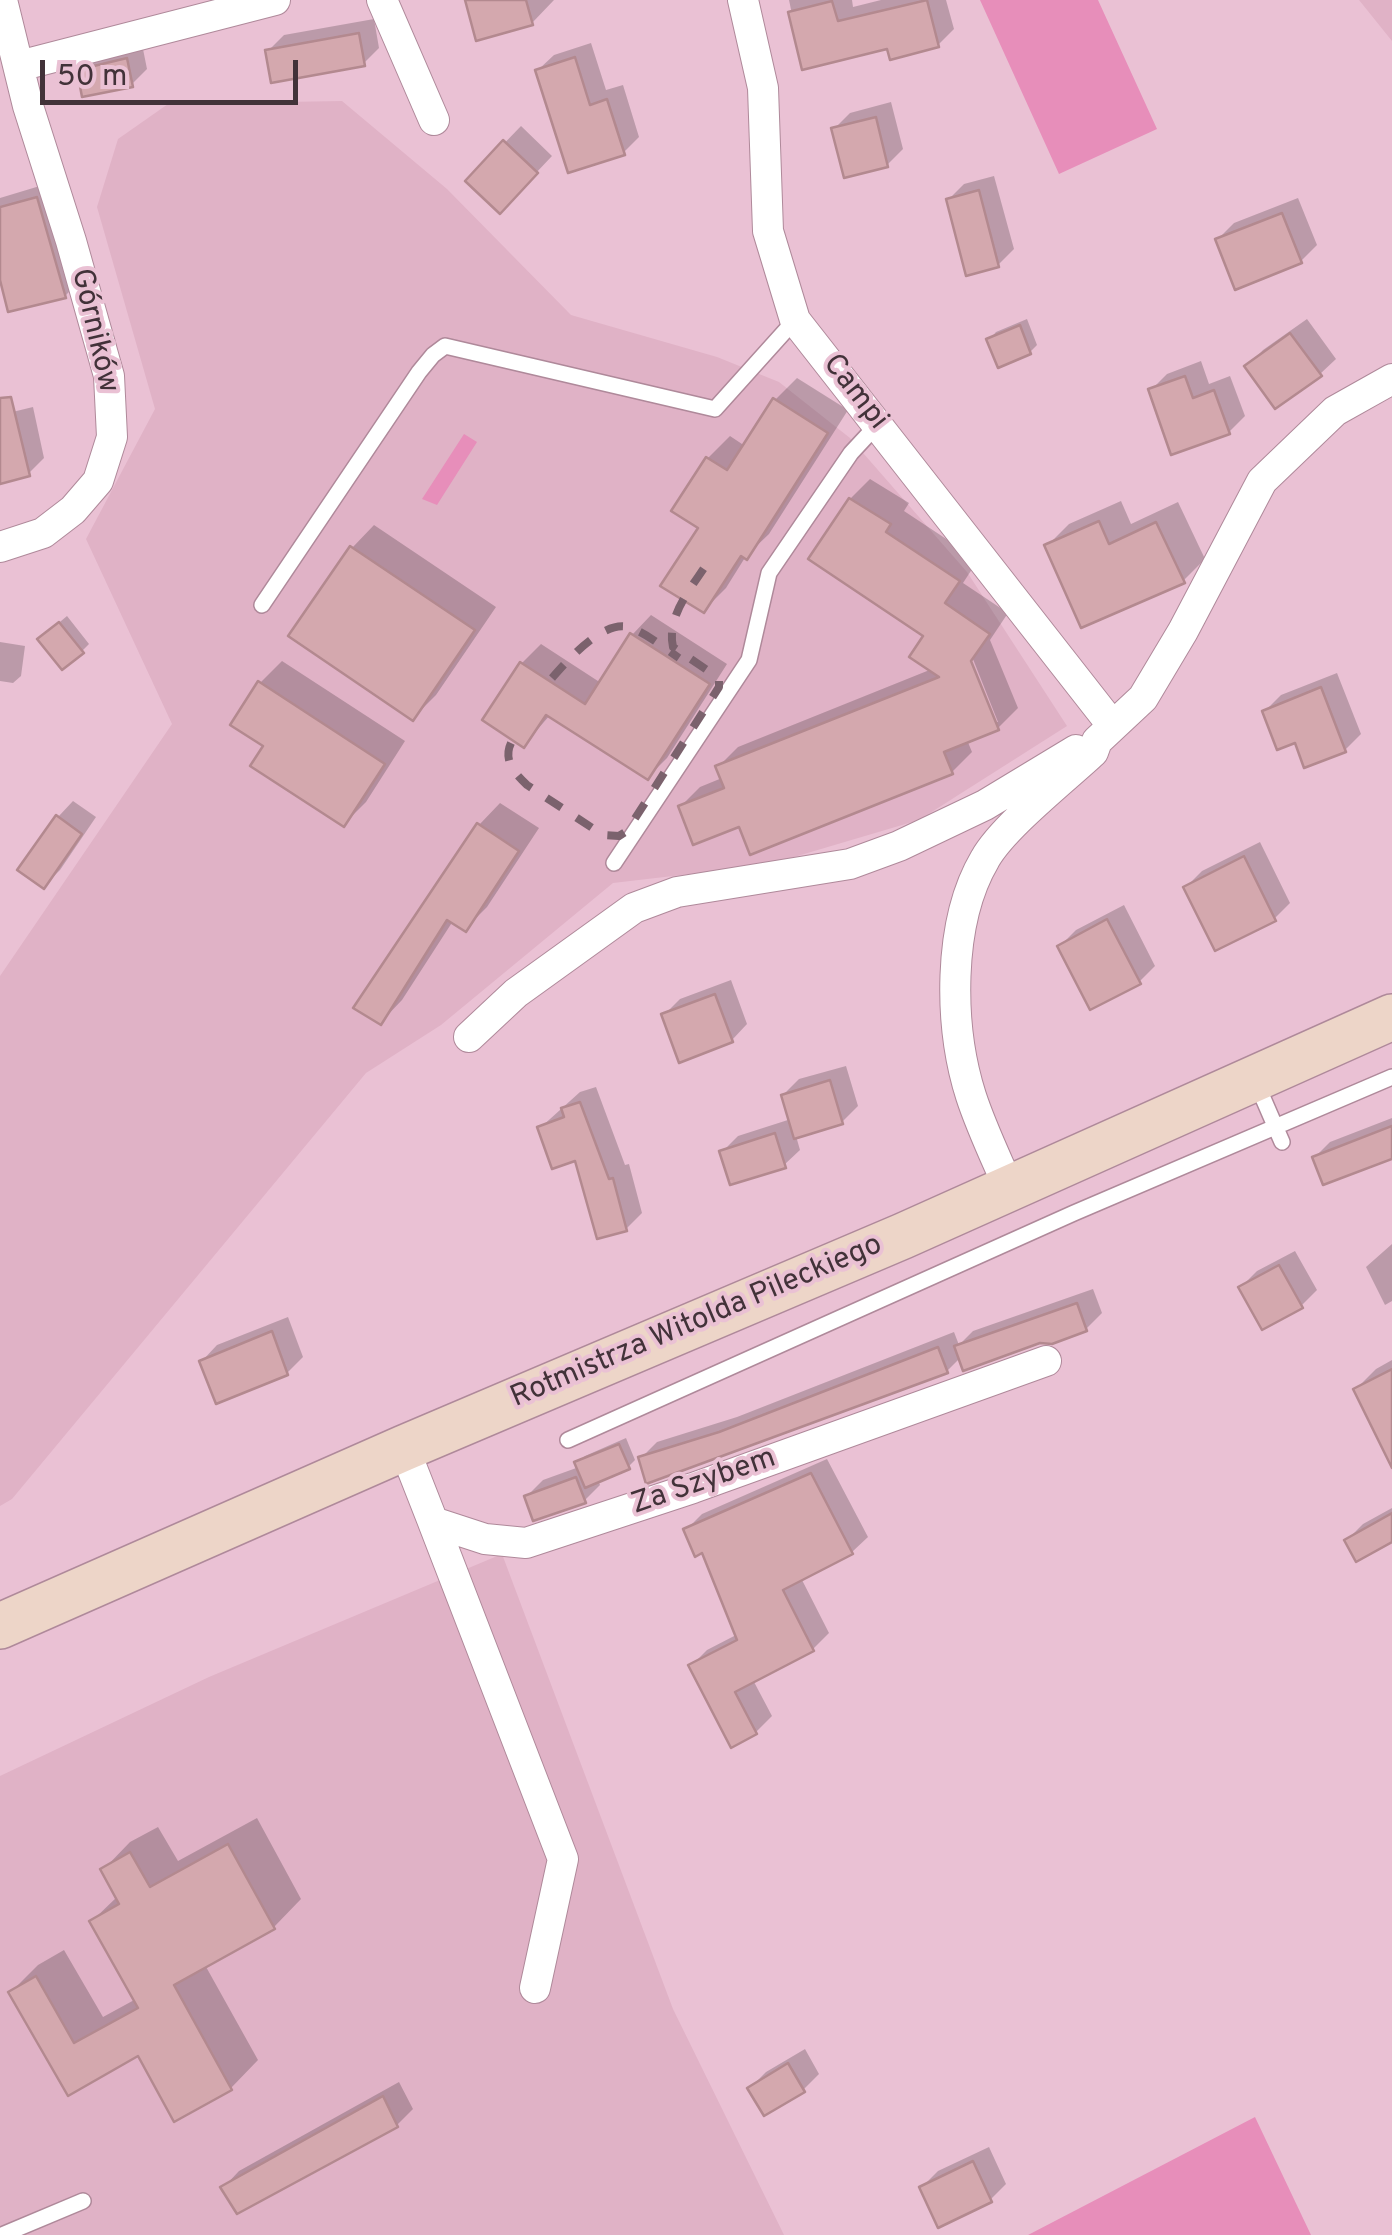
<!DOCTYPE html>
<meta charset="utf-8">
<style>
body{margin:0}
#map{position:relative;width:1392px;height:2235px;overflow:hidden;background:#eac1d4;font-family:Overpass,sans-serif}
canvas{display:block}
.scale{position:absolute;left:40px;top:60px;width:258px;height:45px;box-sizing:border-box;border:5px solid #423239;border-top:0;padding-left:12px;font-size:30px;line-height:35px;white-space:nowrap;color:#423239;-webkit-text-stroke:8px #eac1d4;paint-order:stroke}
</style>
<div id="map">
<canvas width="1392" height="2235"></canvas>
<div class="scale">50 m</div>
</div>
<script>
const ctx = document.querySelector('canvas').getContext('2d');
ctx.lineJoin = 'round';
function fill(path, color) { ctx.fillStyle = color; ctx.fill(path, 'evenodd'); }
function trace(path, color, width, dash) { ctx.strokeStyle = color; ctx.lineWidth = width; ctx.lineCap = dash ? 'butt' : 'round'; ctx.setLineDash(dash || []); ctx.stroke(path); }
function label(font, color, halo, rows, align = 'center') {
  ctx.font = font + ' Overpass,sans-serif'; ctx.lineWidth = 8; ctx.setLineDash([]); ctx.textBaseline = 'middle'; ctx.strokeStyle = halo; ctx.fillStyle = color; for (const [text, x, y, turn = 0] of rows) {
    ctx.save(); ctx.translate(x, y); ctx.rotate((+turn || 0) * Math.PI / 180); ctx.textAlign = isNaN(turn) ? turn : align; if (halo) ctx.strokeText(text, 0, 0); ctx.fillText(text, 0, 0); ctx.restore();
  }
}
const built = new Path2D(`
 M1359,0H1392V41Z
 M342,101L447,189L571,315L717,357L779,382L850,438L967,572L1067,726L919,820L767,865L613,883L441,1025L366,1073L12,1499L0,1506V976L172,724L86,539L155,409L97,207L118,139L168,104Z
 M502,1554L673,2009L784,2235H0V1776L209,1677Z`);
const green = new Path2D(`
 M980,0H1098L1157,129L1059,174Z
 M464,434L477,442L437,505L422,499Z
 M1255,2117L1311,2235H1028Z`);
const shadow = new Path2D(`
 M468,0H554L532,23Z
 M789,0H852L853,7L881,0H946L954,29L938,45L889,46L803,67Z
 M374,19L379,48L363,64L268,51L284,35Z
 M591,43L606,90L623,85L639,137L623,153L538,70L554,55Z
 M142,44L147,69L131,85L79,71L96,55Z
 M891,102L903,149L887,165L834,129L850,113Z
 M521,126L552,156L500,211L468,181Z
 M994,176L1014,249L998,265L948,200L964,184Z
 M53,182L81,280L65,296L0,269V198Z
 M1298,198L1317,245L1301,261L1218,239L1234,223Z
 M1027,319L1037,345L1030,352L989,340L996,332Z
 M1307,319L1336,359L1320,374L1248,366L1263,350Z
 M1201,361L1209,384L1230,376L1245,416L1229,432L1151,390L1167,374Z
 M797,378L848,410L769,534L746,556L726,588L704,610L701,527L708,458L730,436L745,446L775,400Z
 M33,407L44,458L28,474L0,481V415Z
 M870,479L909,503L904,511L978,560L963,583L1008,613L990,640L1018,708L998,728L967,740L972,752L952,772L740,824L680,807L700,787L722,778L718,767L738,747L932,669L927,635L850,499ZM969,649L998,722H993L964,651Z
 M1121,501L1131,524L1178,502L1205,559L1183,581L1047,546L1069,524Z
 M374,525L496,607L436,695L413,718L352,548Z
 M651,615L727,664L667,758L648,777L550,715L524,745L522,663L541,644L601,683L632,635Z
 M67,616L89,644L82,651L48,632Z
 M0,642L25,646L21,676L13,683L0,681Z
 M282,661L405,741L366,802L344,824L266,745L260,683Z
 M1337,673L1361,734L1345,750L1296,740L1265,711L1281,695Z
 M73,801L96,817L60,870L44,886L58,817Z
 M500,803L539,828L487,907L465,929L453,921L402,1000L381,1022L479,825Z
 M1260,842L1290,903L1274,919L1186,887L1202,871Z
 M1124,905L1155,966L1139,982L1060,946L1076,930Z
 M731,980L747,1024L732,1040L664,1015L680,999Z
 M846,1066L858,1106L842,1122L796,1136L800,1150L784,1165L722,1152L738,1136L791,1119L783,1095L799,1079Z
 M596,1087L625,1165L629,1164L642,1213L626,1229L577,1157L540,1128L580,1092Z
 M1392,1118V1156L1314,1158L1330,1142Z
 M1392,1244V1301L1385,1305L1366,1267Z
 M1295,1251L1317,1290L1301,1306L1241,1287L1257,1271Z
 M1093,1289L1102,1313L1086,1329L960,1358L947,1371L641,1458L657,1442L737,1417L954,1332L959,1345L973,1331Z
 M288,1317L303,1357L287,1373L202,1361L217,1345Z
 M1392,1360V1462L1356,1389L1376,1369Z
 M626,1438L635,1460L628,1467L598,1480L600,1485L584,1501L527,1496L543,1480L579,1467L577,1463L585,1456Z
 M827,1459L868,1537L852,1552L801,1578L829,1633L813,1649L753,1680L772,1716L756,1732L691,1666L707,1650L738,1634L704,1550L686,1530L702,1514Z
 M1392,1508V1540H1347L1363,1524Z
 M257,1818L301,1899L274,1927L205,1965L258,2060L231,2088L139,2053L69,2093L11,1992L38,1965L64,1950L103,2017L136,1999L92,1921L118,1896L103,1870L130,1842L158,1827L178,1861Z
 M805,2049L819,2074L803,2090L750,2088L766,2072Z
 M399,2082L413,2109L397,2125L224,2187L239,2171Z
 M989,2147L1006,2184L990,2200L922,2187L938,2171Z`);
const building = new Path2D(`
 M465,0H526L533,25L476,41Z
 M927,0L939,47L890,60L887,49L802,70L788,12L832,1L838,21Z
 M359,33L365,66L271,83L265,50Z
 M575,57L590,105L607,99L625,155L568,173L535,70Z
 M127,58L133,87L82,97L77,70Z
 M876,117L888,167L844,178L831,128Z
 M503,140L538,173L500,214L465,181Z
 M979,190L999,267L966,276L946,199Z
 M37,197L66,298L8,312L0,280V207Z
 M1282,213L1302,263L1235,290L1215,239Z
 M1020,325L1031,354L998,368L986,339Z
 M1290,333L1322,376L1275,409L1244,366Z
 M1185,376L1193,398L1214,390L1230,434L1171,455L1148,389Z
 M11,397L30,476L0,484V398Z
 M773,398L828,433L747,560L741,556L704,613L660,586L698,528L671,511L706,457L727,470Z
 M849,498L891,524L886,532L960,581L945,603L990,634L971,661L999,730L944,752L953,774L750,855L739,827L693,845L678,806L724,788L715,766L939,677L909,657L923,636L808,559Z
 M1099,521L1109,544L1156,522L1185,583L1081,628L1044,545Z
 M350,546L475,630L413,721L288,636Z
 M59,622L84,653L62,670L37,639Z
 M630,633L710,684L648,780L546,715L524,748L482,720L520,662L585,704Z
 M258,681L385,764L344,827L250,766L263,746L230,725Z
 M1321,687L1346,752L1304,768L1295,743L1277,750L1262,711Z
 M56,815L82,834L44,889L17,870Z
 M477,823L519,851L466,932L447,920L381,1025L353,1008Z
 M1244,856L1276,921L1215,951L1183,887Z
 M1107,919L1141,984L1090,1010L1057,946Z
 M715,994L733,1042L679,1063L661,1014Z
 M830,1080L843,1124L794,1139L781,1095Z
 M580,1102L609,1179L613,1178L627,1231L597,1239L575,1161L552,1169L537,1127L564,1117L561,1108Z
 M1392,1126V1159L1323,1185L1312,1157Z
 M775,1133L786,1168L730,1185L719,1151Z
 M1279,1265L1303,1308L1262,1330L1238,1287Z
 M1077,1303L1087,1331L1052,1344L1040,1343L963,1371L954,1346Z
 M272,1331L288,1375L216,1404L199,1361Z
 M938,1347L948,1373L646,1484L638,1457L719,1432Z
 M1392,1369V1468L1353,1389Z
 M619,1444L630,1469L585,1488L574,1462Z
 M811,1473L853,1554L783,1590L814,1651L735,1692L757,1734L731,1748L688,1665L737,1640L702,1553L695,1557L683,1529Z
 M576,1477L586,1503L533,1521L524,1496Z
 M1392,1513V1542L1356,1562L1344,1540Z
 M228,1844L275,1929L174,1985L232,2090L174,2122L138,2056L68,2096L8,1992L36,1976L74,2043L138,2008L89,1921L119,1904L100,1869L130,1852L150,1887Z
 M788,2063L805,2092L764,2116L747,2088Z
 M383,2096L398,2127L237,2214L220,2187Z
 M973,2161L992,2202L938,2228L919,2187Z`);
const service = new Path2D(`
 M262,605L419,372L433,355L445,346L715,409L795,320
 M614,863L749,660L769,573L851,453L878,424
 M1256,1082L1282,1142
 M568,1440L1074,1213L1392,1077
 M2,2235L83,2201`);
const minor = new Path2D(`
 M382,0L434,120
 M743,0L763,88L768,231L795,320L1112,725
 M19,66L275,0
 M0,547L43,533L73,510L98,481L112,437L109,376L71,241L28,106L2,0
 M469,1037L516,993L634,908L677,892L850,864L899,846L985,805L1076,750
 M1009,1188C996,1158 981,1127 971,1096C949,1027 947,923 985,859C1003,827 1064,779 1093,752L1097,741L1143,698L1183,631L1262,481L1335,411L1392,379
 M404,1448L433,1522L485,1539L526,1543L693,1488L1046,1361
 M433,1522L563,1859L535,1988`);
const secondary = new Path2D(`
 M0,1626L404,1448L903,1236L1392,1017`);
const rail = new Path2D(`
 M552,678C567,661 605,617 631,628C648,634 664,648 679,658
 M511,743C503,760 514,773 527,785L603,835L619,836L627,831L719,687V680L713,674L673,647C666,616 692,587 708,562`);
const streetNames = [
 ["Górników",93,331,77],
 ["Campi",854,393,52],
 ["Rotmistrza Witolda Pileckiego",697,1323,-23],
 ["Za Szybem",704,1483,-19]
];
fill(built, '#e0b2c6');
fill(green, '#e78eba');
fill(shadow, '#0003');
fill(building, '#d4a8ae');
trace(building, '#b3898f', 2.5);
trace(service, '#af899a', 18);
trace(minor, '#af899a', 32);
trace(secondary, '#af899a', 48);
trace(service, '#fff', 15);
trace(minor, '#fff', 30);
trace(secondary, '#edd5c8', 45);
trace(rail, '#7b626d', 8, [18, 18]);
label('30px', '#423239', '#eac1d4', streetNames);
</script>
